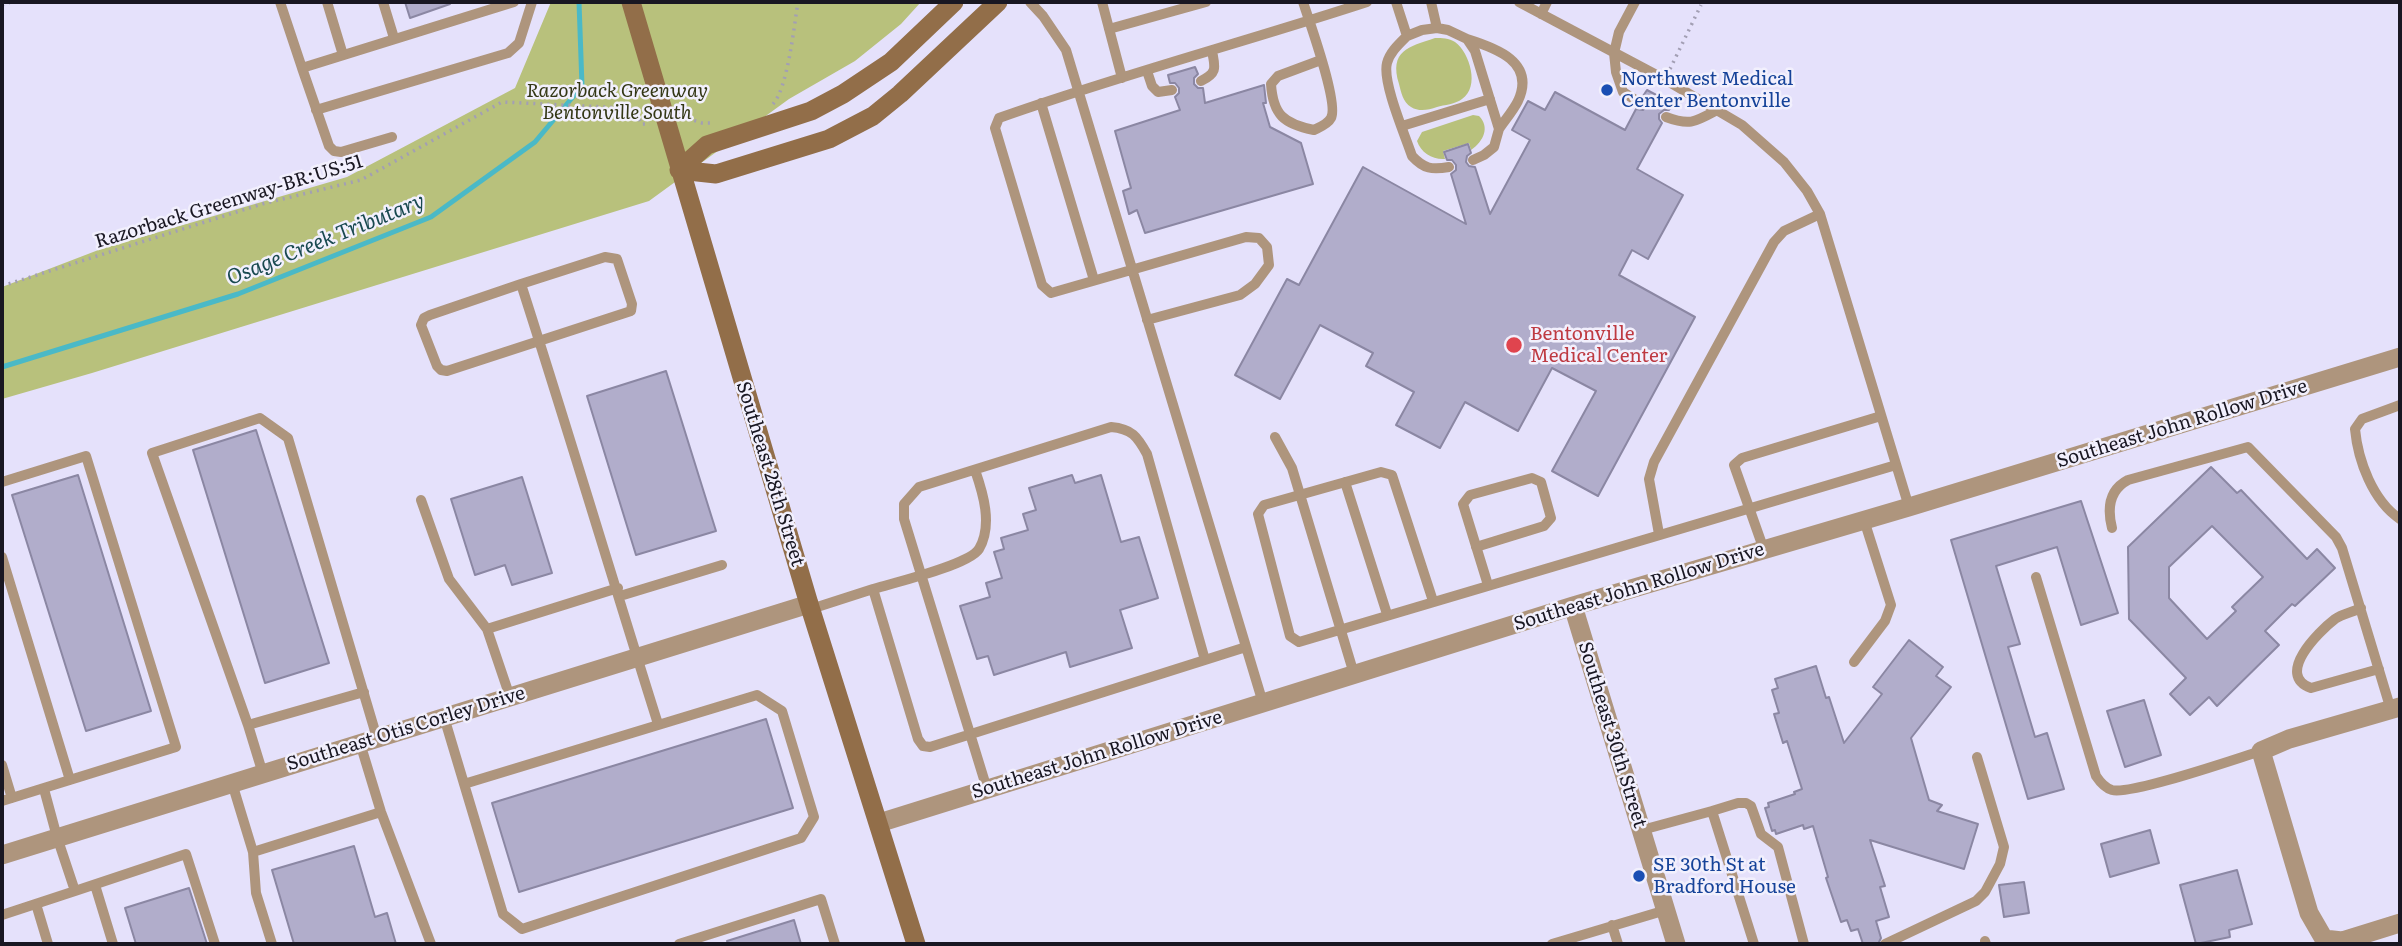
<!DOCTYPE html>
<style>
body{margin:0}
#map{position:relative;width:2402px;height:946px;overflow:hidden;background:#e5e1fb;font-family:Literata,serif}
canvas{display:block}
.frame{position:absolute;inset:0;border:4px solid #191722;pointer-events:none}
</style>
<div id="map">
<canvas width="2402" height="946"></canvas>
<div class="frame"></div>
</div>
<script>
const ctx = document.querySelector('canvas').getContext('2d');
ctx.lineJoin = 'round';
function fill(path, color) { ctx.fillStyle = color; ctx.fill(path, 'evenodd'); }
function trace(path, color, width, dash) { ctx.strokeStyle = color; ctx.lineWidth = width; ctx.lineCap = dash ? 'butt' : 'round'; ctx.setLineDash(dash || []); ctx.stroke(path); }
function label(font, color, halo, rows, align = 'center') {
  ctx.font = font + ' Literata,serif'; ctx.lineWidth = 5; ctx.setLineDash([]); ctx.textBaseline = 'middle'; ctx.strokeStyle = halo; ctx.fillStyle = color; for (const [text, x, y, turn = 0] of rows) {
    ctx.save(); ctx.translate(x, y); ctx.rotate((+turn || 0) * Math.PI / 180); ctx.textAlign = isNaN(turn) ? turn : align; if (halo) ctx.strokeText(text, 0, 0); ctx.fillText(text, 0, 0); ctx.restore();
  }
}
const green = new Path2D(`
 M551,2H921L901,24L855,61L789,99L649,201L92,373L2,399V287L101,249L347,177L515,88Z
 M1435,38C1442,38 1449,38 1455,42C1470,53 1480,87 1462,99C1456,104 1444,105 1437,107C1428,110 1419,112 1411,107C1403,102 1401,92 1399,84C1389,51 1408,47 1435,38Z
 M1473,115L1479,116C1490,127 1484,141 1471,150L1469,143L1443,151L1445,159C1433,160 1421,153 1417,141L1422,132Z`);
const stream = new Path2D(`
 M2,367L238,294L431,217L535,142L582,86L579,2`);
const building = new Path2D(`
 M405,2H450V4L410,18Z
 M1195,67L1198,74L1194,78V84L1198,88H1203L1205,103L1264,85L1266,103H1263L1270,127L1301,143L1313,184L1145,233L1137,210L1129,214L1123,191L1131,188L1115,131L1180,110L1175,97L1179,93V88L1175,83H1170L1168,75Z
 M1647,90L1673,104L1669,110H1664L1659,114V119L1662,123L1637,169L1683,195L1648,259L1632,250L1619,275L1695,317L1598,496L1552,471L1596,391L1552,368L1518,431L1465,402L1440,448L1396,425L1414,392L1366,366L1373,353L1320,325L1280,399L1235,375L1287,279L1299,285L1363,167L1466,224L1451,174L1456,170V165L1452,160H1447L1444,152L1468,144L1471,153L1467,156L1466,162L1469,166L1475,167L1490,214L1530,140L1512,130L1528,101L1545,110L1555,92L1625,130L1636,109L1643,110L1647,106V100L1643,96Z
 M666,371L716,531L636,555L587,396Z
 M256,430L329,663L265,683L193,450Z
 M2211,467L2237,493L2241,490L2307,559L2317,549L2335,568L2295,606L2292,604L2265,631L2279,645L2217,706L2209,697L2190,715L2170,694L2186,678L2129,619L2128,547ZM2212,526L2263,577L2232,607L2236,611L2207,639L2169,598V567Z
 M78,475L151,711L86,731L12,495Z
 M1072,475L1075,483L1101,475L1121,542L1139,537L1158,598L1120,610L1132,648L1070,667L1066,652L994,675L988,656L977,659L960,606L990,597L986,583L1002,578L994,552L1004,549L1001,538L1028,530L1023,514L1036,510L1029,488Z
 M522,477L552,573L512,585L505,565L475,575L451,499Z
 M2081,501L2118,613L2081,625L2057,547L1996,566L2020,644L2008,647L2035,737L2047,733L2064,789L2028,799L1951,540Z
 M1909,640L1943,667L1936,676L1951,687L1911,738L1929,800L1942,805L1937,811L1978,824L1964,869L1870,840L1885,886L1880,887L1889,917L1876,921L1881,938L1878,944H1863L1858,929L1851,931L1847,920L1841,922L1826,878L1828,877L1813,826L1804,829L1803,825L1776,834L1775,830L1772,831L1765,808L1769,807L1768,803L1795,794L1794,792L1802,789L1787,741L1783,743L1774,714L1779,713L1772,690L1778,688L1775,679L1816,666L1826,698L1829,697L1844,743L1882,694L1873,687Z
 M2144,700L2161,755L2125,767L2107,711Z
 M766,719L793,808L519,892L492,803Z
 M2150,830L2159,863L2110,877L2101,844Z
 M354,846L375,917L387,913L396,944H294L272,870Z
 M2237,870L2252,924L2229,930L2230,937L2196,944L2180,885Z
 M2024,882L2029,913L2004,917L1999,885Z
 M189,888L207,944H136L125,908Z
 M794,920L801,944H728L727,941Z`);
const path = new Path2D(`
 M2,5L11,2
 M1670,69L1701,5
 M773,104C788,87 794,26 798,2
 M681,116L702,123H714
 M2,286L262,204L361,180L502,102L625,108L636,111L641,124H650`);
const service = new Path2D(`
 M280,2L302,68L514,2
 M327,2L343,55
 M383,2L394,38
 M1030,2L1043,16L1066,50L1263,703
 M1102,2L1122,78
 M1303,2C1309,20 1339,104 1331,118C1328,124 1320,127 1314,130C1284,124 1273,115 1271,84L1278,76L1321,60
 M1396,2L1407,36C1399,44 1390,52 1387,63C1382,82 1405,135 1412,156C1424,169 1432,170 1449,167
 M1431,2L1437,28L1448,30L1467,39L1475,51L1499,129L1494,147L1484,155L1473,160
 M1519,2L1664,79L1742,125L1784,162L1807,191L1820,214L1909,507
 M1635,2L1619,32L1614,53L1616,72L1623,92L1640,103
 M1541,14L1547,2
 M1109,29L1206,2
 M1407,36L1422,30L1437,28
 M1467,39C1496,48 1536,62 1518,101C1513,111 1505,120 1499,129
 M302,68L329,146L334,151L341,152L392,137
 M1147,71L1152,86L1158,92L1172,90
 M1201,81C1218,73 1215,67 1212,51
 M1041,103L1094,280
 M316,110L508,53L519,43L532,2
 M1666,117C1690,126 1695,122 1717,110
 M1402,126L1490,99
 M521,284L605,257L617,259L632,304L631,311L447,371L441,370L437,366L421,325L424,318L430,315L521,284C568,430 612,578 658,724
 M1147,320L1240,295L1255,284L1269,265L1267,247L1259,238L1246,237L1051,293L1042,285L995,128L999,118C1120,75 1245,42 1367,2
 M2400,405L2362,419L2355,429C2358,461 2373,501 2400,519
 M1275,437L1292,468L1354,674
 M2,482L86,456L176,747L2,801
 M1345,482L1387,614
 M421,500L449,579L487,629
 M2112,528C2107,508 2109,490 2128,480L2248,447L2336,537L2342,548L2391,710
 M1659,534L1649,479L1654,462L1774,242L1784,231L1820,214
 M1476,547L1544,526L1551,518L1541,482L1532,478L1470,495L1463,504L1488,585
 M1764,550L1734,465L1742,458L1881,416
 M2,557L70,780
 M2036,577L2096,776C2100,782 2105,788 2112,790C2132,795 2235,759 2261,751
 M873,589C894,583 969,565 979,549C993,525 983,493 975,470
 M620,596L722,565
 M1433,601L1392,475L1381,472L1264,505L1258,514L1290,636L1299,642L1896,465
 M2361,608C2353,612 2342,614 2335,619C2318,632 2275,675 2311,688L2379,669
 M811,609L873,589L918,739L923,746L930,747L1246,647
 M1854,662L1885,621L1891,605L1864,520
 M510,697L487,629L618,588
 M444,717L503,914L522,929L801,838L814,817L782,711L757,695L464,784
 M248,725L364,692
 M360,743L381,812L431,944
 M2,765L12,798
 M263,774L248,725L152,453L260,418L288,438L377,738
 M232,783L253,852L256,893L272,944
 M987,789L904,519V504L919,487L1111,427C1132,429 1137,436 1147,454L1205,660
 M1712,811L1738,803H1746L1751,806L1761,834L1778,847L1804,944
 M1642,830L1712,811L1754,944
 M253,852L381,812
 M95,885L113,944
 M75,891L186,854L215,944
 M36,904L48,944
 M2,915L75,891L57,837L44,789
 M1612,925L1618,944
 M1985,941L1986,944
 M679,944L821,899L835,944
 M1552,944L1666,910
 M1885,944L1976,901L1985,892L2000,864L2004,847L1977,757`);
const minor = new Path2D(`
 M1573,606L1676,944
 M2400,707L2289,739L2261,751L2309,913L2324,939L2342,941L2400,923
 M879,823L1573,606L1909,507L2400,357
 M2,855L809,604`);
const secondary = new Path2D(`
 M631,2L809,604L916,944
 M679,170L716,174L829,139L873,116L900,94L998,2
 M679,170L707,145L811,111L843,94L891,62L954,2`);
const markers = [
 [1607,90,7,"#1a4fb4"],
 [1514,345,9,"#e0444e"],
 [1639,876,7,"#1a4fb4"]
];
const transitNames = [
 ["Northwest Medical",1621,79],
 ["Center Bentonville",1621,101],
 ["SE 30th St at",1653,865],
 ["Bradford House",1653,887]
];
const parkNames = [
 ["Razorback Greenway",617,91],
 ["Bentonville South",617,113]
];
const streetNames = [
 ["Razorback Greenway-BR:US:51",229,202,-17],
 ["Southeast John Rollow Drive",2182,424,-17],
 ["Southeast 28th Street",770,474,73],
 ["Southeast John Rollow Drive",1639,587,-17],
 ["Southeast Otis Corley Drive",406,729,-17],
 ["Southeast 30th Street",1612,735,73],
 ["Southeast John Rollow Drive",1097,755,-17]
];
const healthNames = [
 ["Bentonville",1530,334],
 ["Medical Center",1530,356]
];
const waterNames = [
 ["Osage Creek Tributary",326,240,-22]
];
fill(green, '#b8c17c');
trace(stream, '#4ab9c7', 5);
fill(building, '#b1adcb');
trace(building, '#8b87a3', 2);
trace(path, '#a39fb4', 3.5, [2, 5]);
trace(service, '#ae957d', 10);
trace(minor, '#ae957d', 19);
trace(secondary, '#926e49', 19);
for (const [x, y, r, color] of markers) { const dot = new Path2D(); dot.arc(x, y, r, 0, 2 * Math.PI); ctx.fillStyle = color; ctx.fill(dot); trace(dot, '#f2f0fd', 2.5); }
label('19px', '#164399', '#f2f0fd', transitNames, 'left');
label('italic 19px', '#333715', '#f2f0fd', parkNames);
label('19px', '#191722', '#f2f0fd', streetNames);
label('19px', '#be3a42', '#f2f0fd', healthNames, 'left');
label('italic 21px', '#194950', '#f2f0fd', waterNames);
</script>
